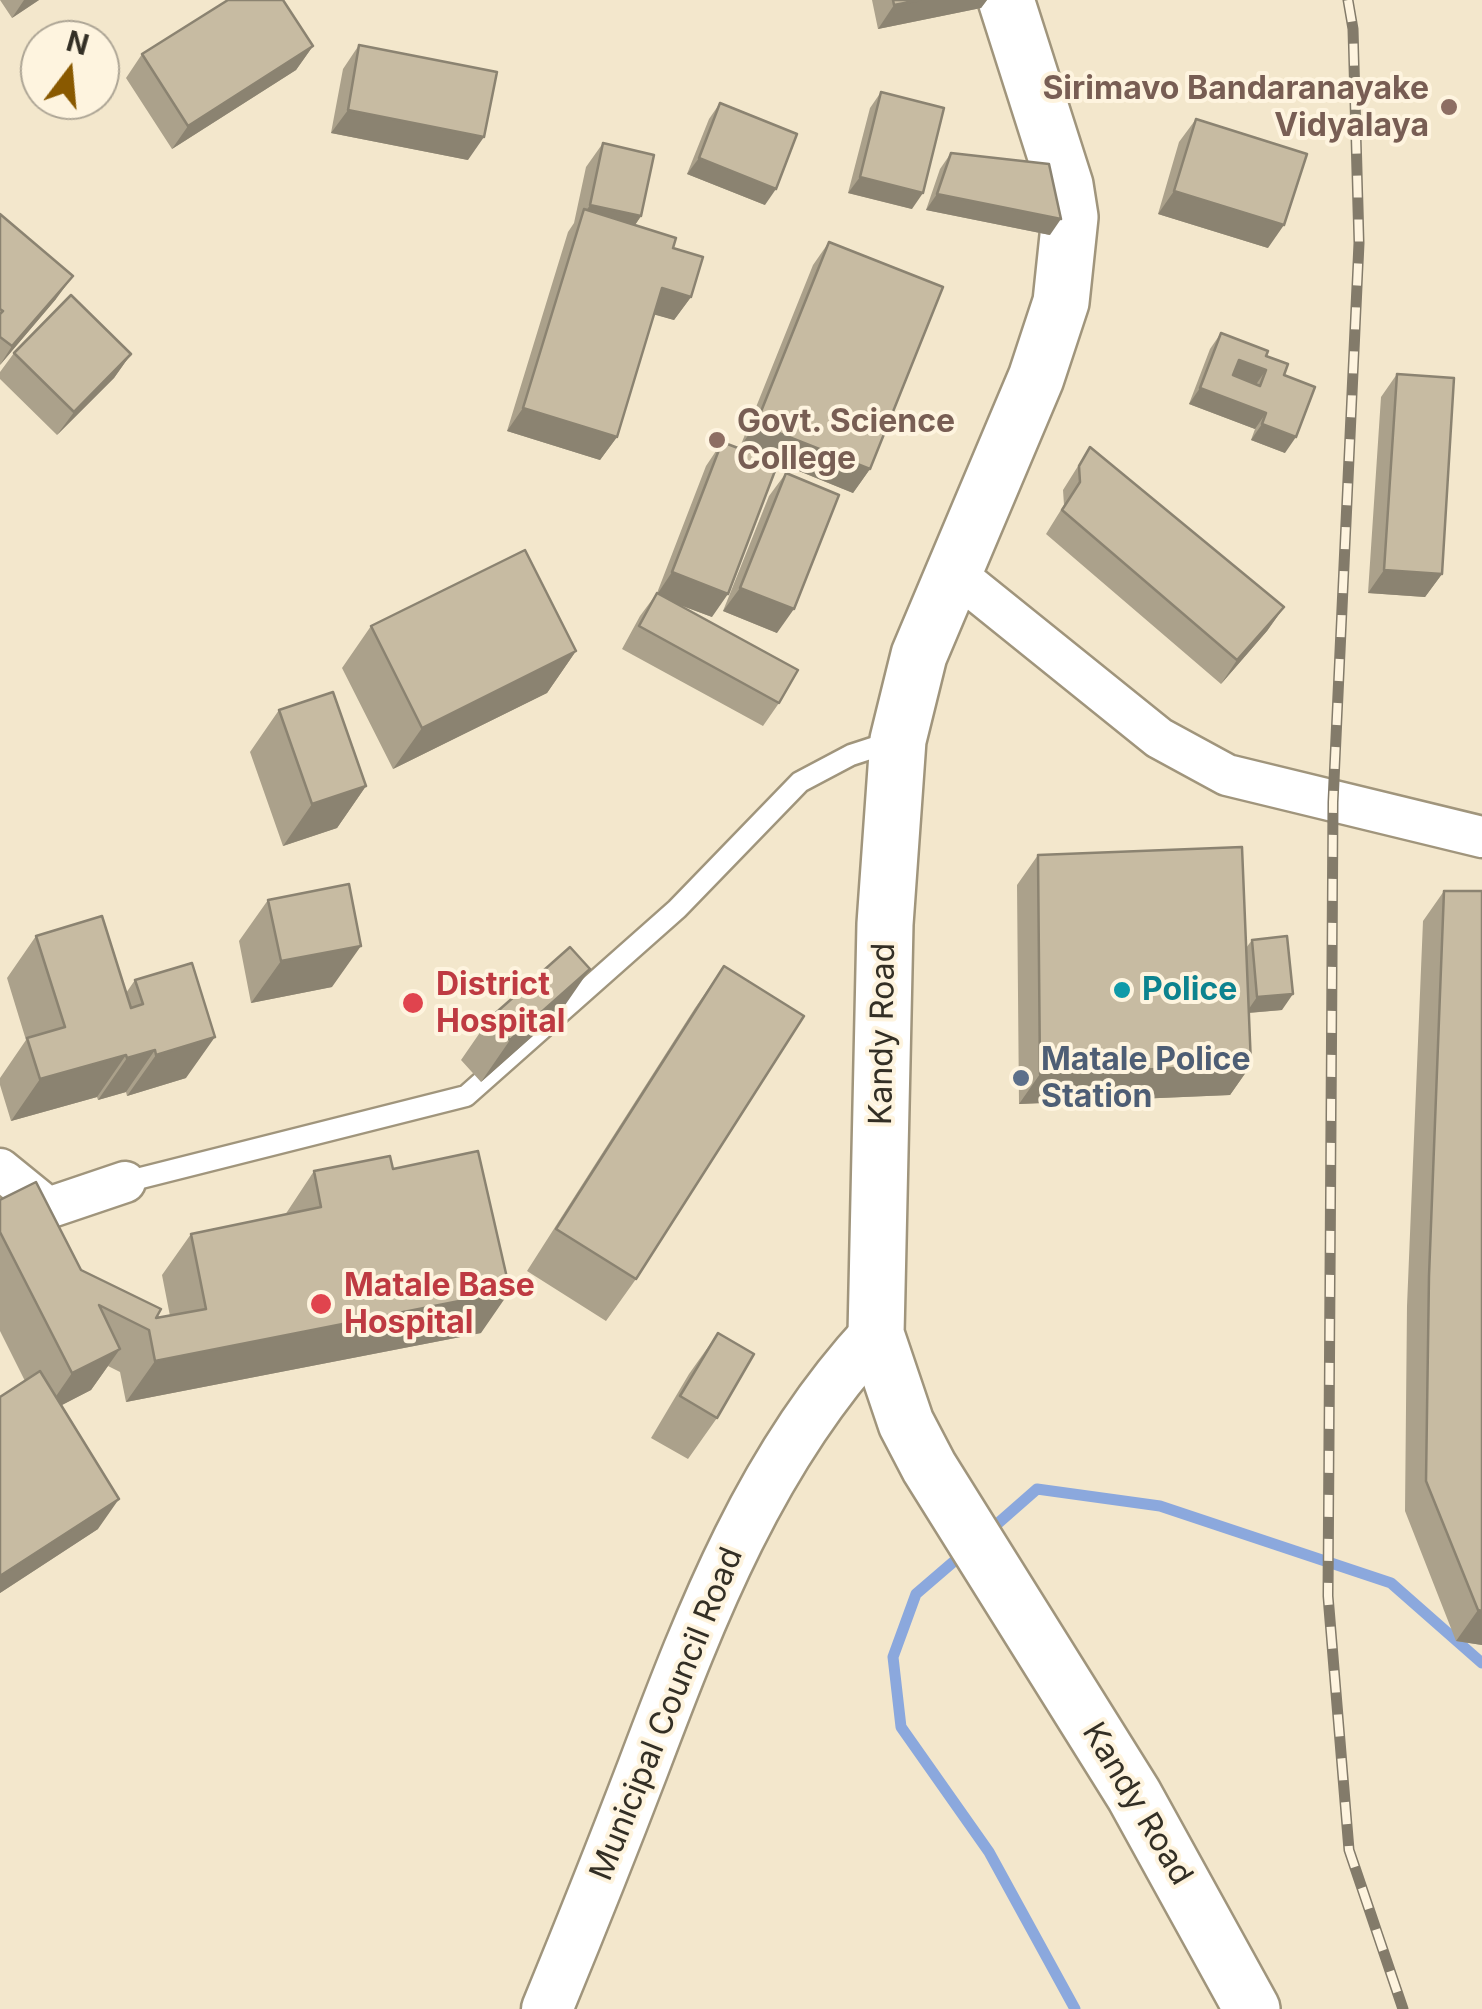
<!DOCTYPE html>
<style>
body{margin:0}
#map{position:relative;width:1482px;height:2009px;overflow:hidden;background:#f3e7cc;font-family:Inter,sans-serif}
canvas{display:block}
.north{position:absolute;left:20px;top:20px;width:100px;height:100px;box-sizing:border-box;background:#fef4df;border:2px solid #ada595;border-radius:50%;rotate:16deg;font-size:28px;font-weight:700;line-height:40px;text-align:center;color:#332f25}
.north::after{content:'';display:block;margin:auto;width:35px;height:45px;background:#895900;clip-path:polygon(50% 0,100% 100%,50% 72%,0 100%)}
</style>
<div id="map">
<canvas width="1482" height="2009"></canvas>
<div class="north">N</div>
</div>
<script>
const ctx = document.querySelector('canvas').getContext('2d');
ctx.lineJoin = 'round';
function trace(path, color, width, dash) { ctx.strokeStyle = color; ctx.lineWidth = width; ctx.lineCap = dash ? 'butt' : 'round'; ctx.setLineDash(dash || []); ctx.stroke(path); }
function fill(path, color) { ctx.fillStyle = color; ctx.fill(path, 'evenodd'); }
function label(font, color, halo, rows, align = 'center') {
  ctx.font = font + ' Inter,sans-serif'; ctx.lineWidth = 8; ctx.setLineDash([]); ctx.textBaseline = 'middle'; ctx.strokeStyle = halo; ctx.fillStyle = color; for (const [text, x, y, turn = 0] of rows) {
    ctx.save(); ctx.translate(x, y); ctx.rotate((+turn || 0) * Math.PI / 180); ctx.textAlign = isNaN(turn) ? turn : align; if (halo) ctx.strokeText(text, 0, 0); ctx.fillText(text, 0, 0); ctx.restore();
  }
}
const stream = new Path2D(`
 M988,1532L1037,1489L1160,1506L1391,1583L1482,1663
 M966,1551L916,1594L893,1657L901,1727L989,1852L1075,2009`);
const service = new Path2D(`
 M125,1182L466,1096L677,909L800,782L851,755L894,741`);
const minor = new Path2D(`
 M953,572L1159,738L1227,775L1482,837
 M0,1169L48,1208L125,1182`);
const tertiary = new Path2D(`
 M547,2009C580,1929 612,1849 643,1768C702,1612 761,1458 876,1334`);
const trunk = new Path2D(`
 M1006,0L1065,185L1070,217L1061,302L1036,378L919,655L898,740L885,924L876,1334L906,1423L929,1467L1134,1795L1252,2009`);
const rail = new Path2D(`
 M1348,0L1353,29L1359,243L1333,802L1328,1596L1349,1850L1403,2009`);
const wall = new Path2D(`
 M0,0H39L12,18Z
 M872,0H987L981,8L878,29Z
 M359,45L468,160L331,133L343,69Z
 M313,46L296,70L172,149L126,78L142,54Z
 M881,92L912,209L848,193L870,108Z
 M720,103L765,205L687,174L709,119Z
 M1196,119L1268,248L1158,214L1179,142Z
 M603,143L641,216L635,225L673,248L691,297L674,320L654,314L617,437L600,460L507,431L568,232L574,223L586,167Z
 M951,153L1050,235L926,210L940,169Z
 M0,214L56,299L0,365Z
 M829,242L870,469L853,493L740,447L813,265Z
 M1221,333L1266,356L1284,375L1285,453L1251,440L1255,429L1189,404L1210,349Z
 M14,353L131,354L114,378L57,435L0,379V372Z
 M1397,374L1442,574L1425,597L1368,593L1381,397Z
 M722,442L712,617L677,604L779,703L763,726L622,649L640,616L657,593L706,466Z
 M1090,447L1284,607L1267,631L1221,684L1046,534L1064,505L1063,490Z
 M786,473L777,633L723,611L769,496Z
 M371,626L576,651L547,693L393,769L342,668Z
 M279,710L366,786L337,828L283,846L250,752Z
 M1038,855L1246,948L1252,940L1282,1010L1249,1013L1251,1065L1230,1095L1019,1104L1017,885Z
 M1444,891H1482V1645L1456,1641L1405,1511L1407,1306L1423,921Z
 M268,900L332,987L251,1003L239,941Z
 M36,936L126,993L135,980L186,1078L127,1096L126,1092L98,1100L97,1097L11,1121L0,1085V1078L26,1040L7,978Z
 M724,966L636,1279L606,1321L527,1271L695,1008Z
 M561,1011L481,1082L461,1060L490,1018Z
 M393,1169L481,1333L126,1402L120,1372L108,1366L91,1390L61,1405L98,1529L0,1593V1397L25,1381L0,1331V1200L81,1270L156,1318L170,1316L162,1275L191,1234L285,1215L314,1171Z
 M718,1333L717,1418L688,1459L651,1438L689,1374Z`);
const shadedWall = new Path2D(`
 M24,0H39L12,18Z
 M920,0H987L981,8L878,29L894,5Z
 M313,46L296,70L172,149L188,126Z
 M348,110L484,137L468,160L331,133Z
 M699,158L776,189L765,205L687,174Z
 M860,177L923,193L912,209L848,193Z
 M1174,191L1284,225L1268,248L1158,214Z
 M937,194L1061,219L1050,235L926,210Z
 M590,205L641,216L625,240L582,217Z
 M73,276L56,299L0,365L12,346Z
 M662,288L691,297L674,320L645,312Z
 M131,354L114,378L57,435L74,412Z
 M1239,360L1266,370L1255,386L1228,376Z
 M1200,388L1266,413L1255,429L1189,404Z
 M523,408L617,437L600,460L507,431Z
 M756,424L870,469L853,493L740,447Z
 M1262,424L1296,437L1285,453L1251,440Z
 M1384,570L1442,574L1425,597L1368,593Z
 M672,572L728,594L712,617L656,596Z
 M740,588L794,609L777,633L723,611Z
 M1284,607L1267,631L1221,684L1237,660Z
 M576,651L547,693L393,769L422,728Z
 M366,786L337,828L283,846L312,804Z
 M361,946L332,987L251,1003L281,961Z
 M590,969L561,1011L481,1082L510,1040Z
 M1293,994L1282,1010L1246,1013L1257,997Z
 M215,1037L186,1078L127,1096L156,1055Z
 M155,1050L126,1092L98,1100L127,1058Z
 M126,1055L97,1097L11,1121L40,1079Z
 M1251,1065L1230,1095L1019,1104L1040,1074Z
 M510,1291L481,1333L126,1402L155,1361Z
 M120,1349L91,1390L43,1415L72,1373Z
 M119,1499L98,1529L0,1593V1576Z
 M1478,1610L1482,1611V1645L1456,1641Z`);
const building = new Path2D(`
 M228,0H283L313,46L188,126L142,54Z
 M893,0H920L894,5Z
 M359,45L497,72L484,137L348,110Z
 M881,92L944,108L923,193L860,177Z
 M720,103L797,134L776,189L699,158Z
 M1196,119L1307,154L1284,225L1174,191Z
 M603,143L654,155L641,216L590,205Z
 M951,153L1049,164L1061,219L937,194Z
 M584,209L676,238L673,248L703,257L691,297L662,288L617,437L523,408Z
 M0,214L73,276L12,346L0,337V314L3,311L0,309Z
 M829,242L943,287L870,469L756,424Z
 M71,295L131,354L74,412L14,353Z
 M1221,333L1268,351L1266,356L1288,364L1284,375L1315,387L1296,437L1262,424L1266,413L1200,388ZM1239,360L1266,370L1260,386L1233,375Z
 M1397,374L1454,378L1442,574L1384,570Z
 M722,442L778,463L728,594L672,572Z
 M1090,447L1284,607L1237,660L1062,510L1080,482L1079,466Z
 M786,473L839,495L794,609L740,588Z
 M525,550L576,651L422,728L371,626Z
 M657,593L798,670L779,703L639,626Z
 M333,692L366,786L312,804L279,710Z
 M1242,847L1251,1065L1040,1074L1038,855Z
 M349,884L361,946L281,961L268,900Z
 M1444,891H1482V1611L1478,1610L1426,1481L1429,1276Z
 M102,916L131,1008L143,1004L135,980L192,963L215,1037L156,1055L155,1050L127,1058L126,1055L40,1079L27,1038L65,1027L36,936Z
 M1287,936L1293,994L1257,997L1252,940Z
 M570,947L590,969L510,1040L490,1018Z
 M724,966L804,1016L636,1279L556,1229Z
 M478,1151L510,1291L155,1361L149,1330L99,1305L120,1349L72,1373L0,1232V1200L36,1182L81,1270L161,1309L156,1318L206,1309L191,1234L321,1207L314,1171L390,1156L393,1169Z
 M718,1333L754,1354L717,1418L680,1396Z
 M40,1371L119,1499L0,1576V1397Z`);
const markers = [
 [1449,107,10,"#8d6e63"],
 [717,440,10,"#8d6e63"],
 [1122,990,10,"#0f9aa8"],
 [413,1003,12,"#e0444e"],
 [1021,1078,10,"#5c6f8a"],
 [321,1304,12,"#e0444e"]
];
const educationNames = [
 ["Sirimavo Bandaranayake",1429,89],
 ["Vidyalaya",1429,126],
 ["Govt. Science",737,422,"left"],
 ["College",737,459,"left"]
];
const healthNames = [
 ["District",436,985],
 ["Hospital",436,1022],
 ["Matale Base",344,1286],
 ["Hospital",344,1323]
];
const cultureNames = [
 ["Police",1142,990]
];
const streetNames = [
 ["Kandy Road",883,1034,-89],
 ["Municipal Council Road",667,1714,-68],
 ["Kandy Road",1137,1804,59]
];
const serviceNames = [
 ["Matale Police",1041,1060],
 ["Station",1041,1097]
];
trace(stream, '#8ba8dd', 11);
trace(service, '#a0957c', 25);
trace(minor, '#a0957c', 45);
trace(tertiary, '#a0957c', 55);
trace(trunk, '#a0957c', 60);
trace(service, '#fff', 20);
trace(minor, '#fff', 40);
trace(tertiary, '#fff', 50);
trace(trunk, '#fff', 55);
trace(rail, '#837b6a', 11);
trace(rail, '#fef4df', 8, [22]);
fill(wall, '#aba18b');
fill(shadedWall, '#8b8371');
fill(building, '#c7bba2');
trace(building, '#8b8371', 2.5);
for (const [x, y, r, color] of markers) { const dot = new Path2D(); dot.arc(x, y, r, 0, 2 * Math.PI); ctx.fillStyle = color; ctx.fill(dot); trace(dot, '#fef4df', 4); }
label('bold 32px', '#785e54', '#fef4df', educationNames, 'right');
label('bold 32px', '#be3a42', '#fef4df', healthNames, 'left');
label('bold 32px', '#0d838f', '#fef4df', cultureNames, 'left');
label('32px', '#332f25', '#fef4df', streetNames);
label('bold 32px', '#4e5e75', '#fef4df', serviceNames, 'left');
</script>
